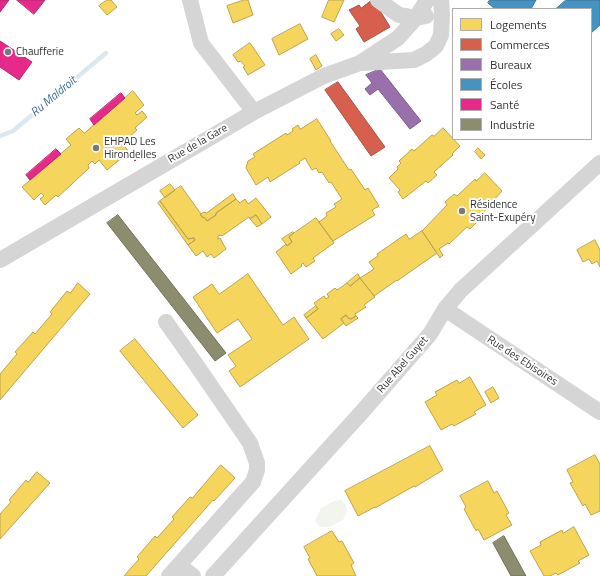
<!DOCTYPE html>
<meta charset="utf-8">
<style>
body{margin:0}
#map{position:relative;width:600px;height:576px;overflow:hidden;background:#fff;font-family:"Titillium Web",sans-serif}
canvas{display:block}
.legend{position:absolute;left:452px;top:8px;width:140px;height:132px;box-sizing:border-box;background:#fff;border:1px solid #adadad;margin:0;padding:5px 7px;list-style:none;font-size:12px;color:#313131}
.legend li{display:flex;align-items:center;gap:8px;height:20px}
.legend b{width:20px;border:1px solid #adadad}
</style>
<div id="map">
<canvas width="600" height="576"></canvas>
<ul class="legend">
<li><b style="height:11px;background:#f6d55c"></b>Logements</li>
<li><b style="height:11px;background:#d6604d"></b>Commerces</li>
<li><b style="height:11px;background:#9970ab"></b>Bureaux</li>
<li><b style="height:11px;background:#4393c3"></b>Écoles</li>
<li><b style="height:11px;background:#e7298a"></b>Santé</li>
<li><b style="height:11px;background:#8c8c6e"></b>Industrie</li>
</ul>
</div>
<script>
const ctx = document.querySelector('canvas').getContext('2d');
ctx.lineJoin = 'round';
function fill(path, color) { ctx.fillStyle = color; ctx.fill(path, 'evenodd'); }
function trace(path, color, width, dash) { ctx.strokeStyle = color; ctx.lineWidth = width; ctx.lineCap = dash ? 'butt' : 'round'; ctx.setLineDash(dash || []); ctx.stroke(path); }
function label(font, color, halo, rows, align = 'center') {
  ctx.font = font + ' "Titillium Web",sans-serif'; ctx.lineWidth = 4; ctx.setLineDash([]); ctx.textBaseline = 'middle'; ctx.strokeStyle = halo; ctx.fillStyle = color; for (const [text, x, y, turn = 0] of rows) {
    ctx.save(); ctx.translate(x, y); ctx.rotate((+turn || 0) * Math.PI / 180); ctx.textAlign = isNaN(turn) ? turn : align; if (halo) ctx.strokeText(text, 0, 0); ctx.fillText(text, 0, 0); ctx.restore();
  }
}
const green = new Path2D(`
 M342,500L346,506L347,511L343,520L329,527H321L315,521L321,508L334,501Z`);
const homes = new Path2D(`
 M107,0H111L117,7L107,15L99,6Z
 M244,0H248L253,15L233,23L227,6Z
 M329,0H344L334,22L322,17Z
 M300,24L308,39L279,55L272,39Z
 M339,29L344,35L336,41L331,34Z
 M250,43L265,65L248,75L243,67L245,66L241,61L238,62L233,55Z
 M316,55L322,66L316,70L310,59Z
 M133,91L144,105L135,113L137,115L142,111L147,117L135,128L137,130L122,143L129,152L107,170L99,160L95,164L92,161L88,165L89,168L88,169L58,197L56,195L45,205L40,199L44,196L41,193L34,200L22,187L71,145L66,139L79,128L84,133Z
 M317,119L331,141H330L349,170L351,169L365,190L368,188L379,206L372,210L375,215L333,241L319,222L327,216L326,213L336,207L334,204L342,199L331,182L329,183L322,172L319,173L316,168L312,170L305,158L299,162L300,163L270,182L268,177L256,185L246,168L248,161L255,157L253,154L286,133L287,135L293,131L292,129L298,125L300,129Z
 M443,128L460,146L452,154L453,155L434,172L437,175L428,183L426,181L403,199L398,192L400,190L389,178L398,169L397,167L401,163L399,161L412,149L414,151L432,135L434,136Z
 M478,148L485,155L481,159L475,152Z
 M485,173L502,191L494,200L495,201L477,218L479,220L470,229L467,227L449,244L448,243L439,249L443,255L440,258L422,231L447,205L445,202L454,194L457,196L475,179L476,181Z
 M170,184L175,190L165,198L160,191Z
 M181,186L201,214H200L203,218L204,217L207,221L216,215V213L236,199L240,203L245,199L248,204L256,198L271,217L262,224L256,215L250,219L249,217L222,236L221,235L218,236V239L220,238L226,249L214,258L211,254L207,257L203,251L196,256L188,245L195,240L194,238L188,239L160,201Z
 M233,194L236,199L216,213V215L207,221L204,217L203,218L200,214L205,212L206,213Z
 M160,201L188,239L194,238L195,240L188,245L158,203Z
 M256,215L262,224L257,227L250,219Z
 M316,218L334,243L313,258L315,261L306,267L303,263L301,265L302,266L291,274L276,252L286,244L287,246L292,242L289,237Z
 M422,231L437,253L397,281V280L374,296L360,278L374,269L369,262L378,256L377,254L406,234L409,239Z
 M293,232L294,233L289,237L292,242L287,246L282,239Z
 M595,240L600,250V267L597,261L592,264L589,259L583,262L577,250Z
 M248,274L283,325L294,317L309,339L240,387L229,371L236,366L228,355L252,339L238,319L217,333L193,297L212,284L219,294Z
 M358,274L360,278L350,286L347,283Z
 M360,278L375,297L364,305L366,307L355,314L356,316L351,319L348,318L346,315L341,319L344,323L323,339L306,318L318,309L314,303L324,296L326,299L329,297L327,294L335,288L337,290L347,283L350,286Z
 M78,283L90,294L0,400V374L17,354L15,352L33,332L35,334L52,314L50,312L67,291L70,293Z
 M316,306L318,309L306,318L304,315Z
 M346,315L348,318L351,319L356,316L358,318L346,326L341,319Z
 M135,339L198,415L183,428L120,351Z
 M470,377L486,405L474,412L476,414L454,426L452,424L441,430L425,402L437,395L435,392L457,380L459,383Z
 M493,387L499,398L491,403L485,392Z
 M430,446L443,470L415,487L414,486L375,508V507L358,516L345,491Z
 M595,455L600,464V511L591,515L585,504L583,506L570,483L573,482L567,470Z
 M221,465L235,478L214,501L213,500L146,576H124L139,559L137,557L155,536L157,538L174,519L172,517L190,497L192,498Z
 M37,472L50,483L0,539V514L11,502L9,500L26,480L28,482Z
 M488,481L494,493L497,491L509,513L506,515L512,525L484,540L478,529L476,531L464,509L466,507L460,496Z
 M574,527L589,555L578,561L580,563L558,575L556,573L550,576H544L530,551L541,545L540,542L562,530L563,533Z
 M332,531L339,542L342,541L354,563L351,565L356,576H317L308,559L310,558L304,547Z`);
const shops = new Path2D(`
 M371,1L376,4L390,27L364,42L356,29L360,26L349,10L359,5L361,8Z
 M338,82L385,147L371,156L325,90Z`);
const offices = new Path2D(`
 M380,69L421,121L410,129L378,89L370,95L365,89L372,83L366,75Z`);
const schools = new Path2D(`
 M490,0H536L531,9H495L488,3Z
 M566,0H600V25L591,33V9H556Z`);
const health = new Path2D(`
 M0,0H9L0,12Z
 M17,0H45L34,14Z
 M0,41L32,62L19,80L0,67Z
 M121,93L125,98L94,125L90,119Z
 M56,149L61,154L30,180L26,175Z
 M135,150L140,156L135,161L129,154Z`);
const industry = new Path2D(`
 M118,215L226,353L215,361L107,223Z
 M504,536L526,576H511L493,543Z`);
const stream = new Path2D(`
 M0,136L13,131L106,53`);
const minor = new Path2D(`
 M190,0L201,43L254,112
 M378,0L399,15L416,18L426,16
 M362,63L414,60L426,54L436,46L441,35L442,14L441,0
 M0,260L254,112L324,76L360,63L398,38L416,18L427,0
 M445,309L600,412
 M166,322L195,363L250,443L257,463V470L253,482L169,576
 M179,565L193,576
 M213,576L361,413L430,334L445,309L461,290L600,163`);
const markers = [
 [8,52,4,"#797979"],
 [96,148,4,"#797979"],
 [462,211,4,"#797979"]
];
const poiNames = [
 ["Chaufferie",16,52],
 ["EHPAD Les",104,142],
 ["Hirondelles",104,155],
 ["Résidence",470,205],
 ["Saint-Exupéry",470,218]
];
const streetNames = [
 ["Rue de la Gare",198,144,-30],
 ["Rue des Ebisoires",522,361,33],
 ["Rue Abel Guyet",403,365,-49]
];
const waterNames = [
 ["Ru Maldroit",54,97,-40]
];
fill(green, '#f1f5ed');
fill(homes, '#f6d55c');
trace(homes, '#bba44f', 1);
fill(shops, '#d6604d');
trace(shops, '#a45245', 1);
fill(offices, '#9970ab');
trace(offices, '#7a5d86', 1);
fill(schools, '#4393c3');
trace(schools, '#3e7697', 1);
fill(health, '#e7298a');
trace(health, '#b02b6f', 1);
fill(industry, '#8c8c6e');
trace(industry, '#71715c', 1);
trace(stream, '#dbe8f2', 4.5);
trace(minor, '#d5d5d5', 16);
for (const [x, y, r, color] of markers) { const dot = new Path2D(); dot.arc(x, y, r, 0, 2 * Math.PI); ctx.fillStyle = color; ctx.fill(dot); trace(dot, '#fff', 1.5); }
label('11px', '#313131', '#fff', poiNames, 'left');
label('11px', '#313131', '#fff', streetNames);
label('italic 12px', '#3f6e92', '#fff', waterNames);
</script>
